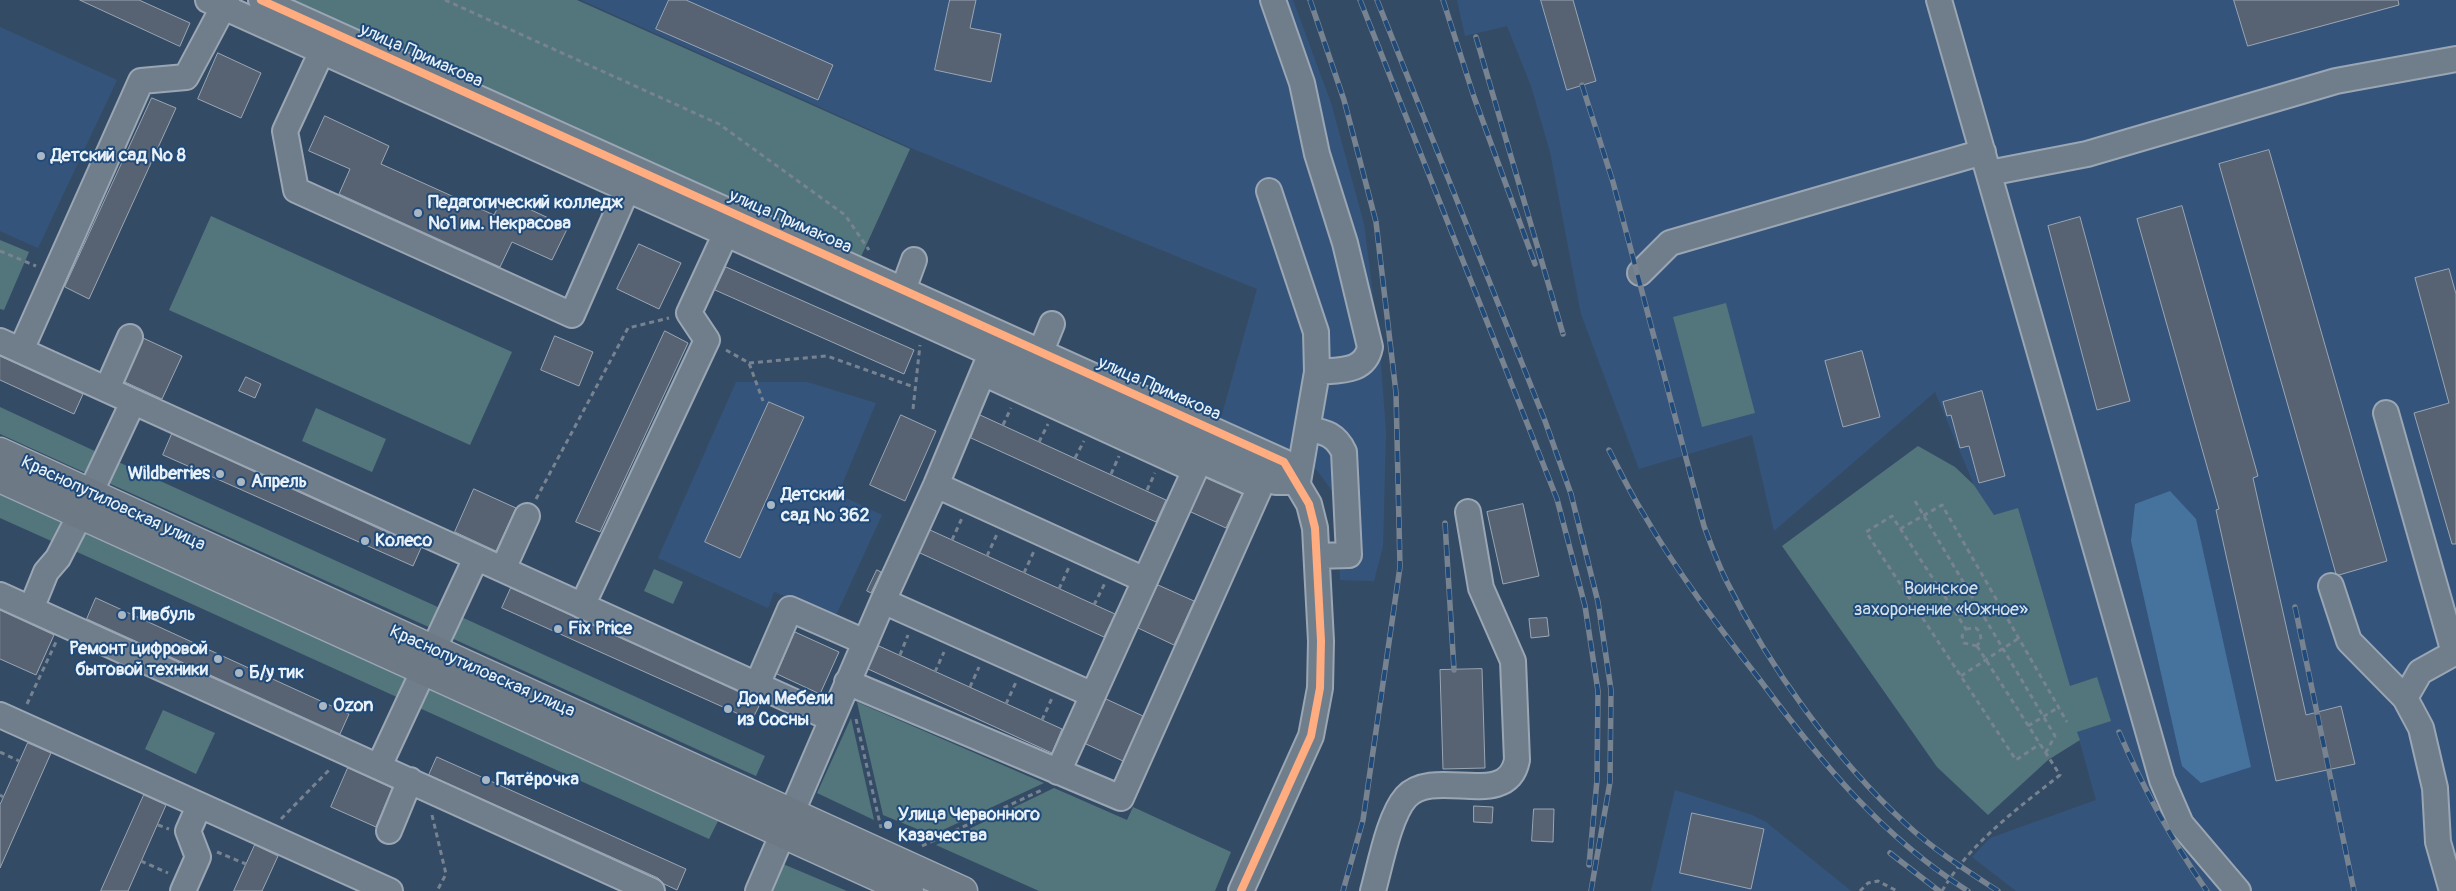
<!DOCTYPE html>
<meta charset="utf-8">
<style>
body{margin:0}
canvas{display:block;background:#344b65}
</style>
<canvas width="2456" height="891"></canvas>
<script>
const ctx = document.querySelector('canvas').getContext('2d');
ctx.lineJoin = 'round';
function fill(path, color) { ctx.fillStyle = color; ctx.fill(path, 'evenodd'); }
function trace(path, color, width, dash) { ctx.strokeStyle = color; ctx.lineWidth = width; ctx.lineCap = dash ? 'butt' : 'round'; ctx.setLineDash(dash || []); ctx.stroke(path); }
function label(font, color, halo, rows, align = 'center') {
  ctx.font = font + ' Pangolin,sans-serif'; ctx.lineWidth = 4; ctx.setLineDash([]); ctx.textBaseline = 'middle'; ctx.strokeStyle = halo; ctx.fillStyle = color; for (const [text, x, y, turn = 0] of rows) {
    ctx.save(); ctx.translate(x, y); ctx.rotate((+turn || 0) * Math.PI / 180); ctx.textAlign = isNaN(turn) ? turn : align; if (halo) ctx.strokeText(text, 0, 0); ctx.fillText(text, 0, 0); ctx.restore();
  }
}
const built = new Path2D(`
 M581,0H1293L1331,103L1364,224L1380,351L1386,432L1383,546L1374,581L1340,580L1338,517L1332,491L1317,470L1300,457L1221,418L1257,289L911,148Z
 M1457,0H2456V891H2016L1972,857L1990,838L2096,800L2077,732L2070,686L2018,509L1994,515L1974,485L1935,392L1774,531L1752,435L1639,469L1581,314L1550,152L1531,86L1507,26L1465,36Z
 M0,27L117,80L38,248L0,231Z
 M736,382H807L876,403L838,494L882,515L836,615L774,592L768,608L658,558Z
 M1675,790L1752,815L1766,822L1851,891H1651Z`);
const green = new Path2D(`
 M289,0H577L910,149L860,259Z
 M211,216L512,352L470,445L169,310Z
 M0,240L29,252L4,310L0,309Z
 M1726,303L1755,413L1702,427L1673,317Z
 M0,407L99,453L88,474L0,434Z
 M316,408L386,439L372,472L302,441Z
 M1918,446L1955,467L1974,485L1994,515L2018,508L2070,686L2097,677L2111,721L2077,732L2080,740L2048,760L1988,815L1937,767L1782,546Z
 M114,460L440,608L431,628L104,481Z
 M0,493L67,524L58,544L0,518Z
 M84,531L408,678L399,698L75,551Z
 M654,569L683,582L673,604L644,591Z
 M457,615L765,756L756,776L447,636Z
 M424,685L719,819L709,839L415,706Z
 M857,702L1044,783L932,835L883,815Z
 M163,710L215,733L196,774L145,749Z
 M851,718L874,820L817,793Z
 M1054,788L1127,820L1133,807L1231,852L1215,891H1039L936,845Z
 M783,864L847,891H770Z`);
const water = new Path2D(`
 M2170,491L2196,519L2251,767L2201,783L2182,766L2131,541L2135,504Z`);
const building = new Path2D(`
 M80,0H139L190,23L180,46Z
 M669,0H686L833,65L818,100L656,29Z
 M950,0H976L970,28L1001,34L991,82L935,70Z
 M1541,0H1573L1596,81L1567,90Z
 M2234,0H2398L2399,5L2248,46Z
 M218,53L261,73L241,118L198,99Z
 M152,98L176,108L89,299L65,287Z
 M325,116L389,146L381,164L494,215L503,197L568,227L552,260L512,242L500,267L339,194L350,169L309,151Z
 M2269,150L2387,561L2339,575L2336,574L2219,164Z
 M2182,206L2258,476L2253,478L2306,715L2341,706L2355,764L2276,781L2216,510L2219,509L2137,219Z
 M2080,217L2130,401L2097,410L2048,226Z
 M639,244L681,263L659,309L617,289Z
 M726,267L914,350L904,374L715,290Z
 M2449,269L2456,294V544H2452L2414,413L2449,403L2415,278Z
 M665,331L688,343L600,532L576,522Z
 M555,336L593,352L579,386L541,370Z
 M143,338L182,356L162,399L125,382Z
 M1862,351L1880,417L1843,427L1825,361Z
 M0,356L83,394L74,414L0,380Z
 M246,377L261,384L255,398L239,391Z
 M1982,391L2005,476L1979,483L1969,446L1960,448L1951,415L1947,416L1943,402Z
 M769,402L804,417L740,558L705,542Z
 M901,415L936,431L905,501L870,485Z
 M980,415L1166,500L1156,522L971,438Z
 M172,434L421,548L413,566L163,455Z
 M1206,478L1242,494L1226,528L1191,512Z
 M474,489L516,508L496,551L455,532Z
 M1523,504L1539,576L1503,584L1487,512Z
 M930,530L1115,614L1104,637L920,553Z
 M877,570L881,572L871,593L867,591Z
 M1158,585L1194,601L1174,645L1138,628Z
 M511,588L761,702L752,720L502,608Z
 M96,598L349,714L340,734L87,619Z
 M0,610L54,635L36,675L0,659Z
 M1547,618L1549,636L1531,638L1529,619Z
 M795,632L839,652L820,694L777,674Z
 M879,646L1062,729L1052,753L868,669Z
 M1482,669L1485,768L1443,769L1440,670Z
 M1106,699L1143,716L1123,761L1086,744Z
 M28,743L51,753L0,868V805Z
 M437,757L686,869L677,890L664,884L658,878L429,775Z
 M348,768L392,788L376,827L331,807Z
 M144,795L166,805L128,891H101Z
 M1474,806L1493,807L1492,823L1474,822Z
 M1534,809H1554L1553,842L1532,841Z
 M1692,813L1764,829L1751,889L1680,873Z
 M255,845L278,856L262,891H234Z`);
const path = new Path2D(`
 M445,0L719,124L845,215L869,250
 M0,251L36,266
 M726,350L749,363L763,401
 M749,363L827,356L914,387
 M913,409L920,345
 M1003,425L1011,408
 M1039,442L1048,424
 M1075,458L1084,441
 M1111,474L1119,456
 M1147,490L1155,473
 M536,499L628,328L669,318
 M1915,501L2055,736L2045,754
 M1900,529L1942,505L2067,722
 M952,540L962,518
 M987,556L997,534
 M1024,573L1034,551
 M1059,589L1069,567
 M1094,605L1105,583
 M1966,629L1976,628L1980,632L1981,640L1977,646
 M1977,646L1964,643L1962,636L1966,629L1892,516L1866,532L2016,760L2040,744
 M900,655L908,635
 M935,672L944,652
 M1961,676L2019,638
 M970,687L979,667
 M27,704L56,642
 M1006,704L1016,682
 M856,719L881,828
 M1042,720L1052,698
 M2028,726L2059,707
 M0,752L19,761
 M0,795L3,797
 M432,815L446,874L437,891
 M281,819L331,768
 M158,825L169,829
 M922,846L1044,789
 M217,852L246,864
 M141,861L168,873
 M1860,891L1868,883L1878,881L1897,891
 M1942,891C1970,843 2017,809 2060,775L1977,646`);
const minor = new Path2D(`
 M208,0L1276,482H1298
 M261,0L1284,462L1309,504L1315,528L1321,641L1320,688L1311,736L1241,891
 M1273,0L1302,83L1317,154L1345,243L1370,347C1365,373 1339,370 1317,372
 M1939,0L2162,780L2181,824L2238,891
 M328,38L285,131L296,190L572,315L633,176
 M1989,173L2087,154L2336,81L2456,59
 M1269,191L1316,332L1317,372L1298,482
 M1640,273L1670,243L1983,152
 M903,290L914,260
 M0,341L832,719
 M21,350L141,81L186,77L227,0
 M1035,366L1052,324
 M107,389L130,337
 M2386,413L2454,653L2420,672L2405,698
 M1308,429C1326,432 1336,435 1344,452L1349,555L1317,556
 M936,485L1145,580
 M503,569L527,516
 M2331,586L2349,641L2405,698L2421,728L2435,788L2438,842L2452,891
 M0,595L652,891
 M883,601L1093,695
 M582,606L707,340L689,313L732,220
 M31,609L46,572L58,558L80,515L133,402
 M847,682L1121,798L1260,487L1200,460L1195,470L983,373
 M757,685L790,609L865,642
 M0,715L390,891
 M379,766L476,558
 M1058,772L1195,470
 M792,812L883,601L936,485L989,358
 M389,831L410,780
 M183,891L198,857L188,831L199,806
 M758,891L783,833
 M1373,891C1380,866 1389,816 1406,797C1435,766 1507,811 1517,760L1513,661L1481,588L1468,512`);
const major = new Path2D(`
 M0,452L963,891
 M0,478L909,891`);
const rail = new Path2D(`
 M1310,0L1344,100L1376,222L1396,393L1400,567L1363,820L1343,891
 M1360,0L1557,499L1585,606L1598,691L1597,780L1589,865
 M1377,0L1545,421L1571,494L1598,602L1611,690L1610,782L1591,891
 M1443,0L1474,97L1535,264
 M1476,37L1563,334
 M1582,85L1613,182L1704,526C1711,545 1718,564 1727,582C1769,667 1836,760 1906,824C1934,850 1966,870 1998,891
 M1609,450C1620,471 1630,493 1643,513C1677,572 1718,626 1760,680C1821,762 1881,836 1968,891
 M1445,523L1454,670
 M2295,607L2354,891
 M2119,732C2143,788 2172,841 2207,891
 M1890,853L1939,891`);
const cycleway = new Path2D(`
 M261,0L1284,462L1309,504L1315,528L1321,641L1320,688L1311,736L1241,891`);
const markers = [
 [41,156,5,"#a9b7c5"],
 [418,213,5,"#a9b7c5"],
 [220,474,5,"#a9b7c5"],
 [241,482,5,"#a9b7c5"],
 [771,505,5,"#a9b7c5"],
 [365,541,5,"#a9b7c5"],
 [122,615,5,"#a9b7c5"],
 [558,629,5,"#a9b7c5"],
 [218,659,5,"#a9b7c5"],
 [239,673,5,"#a9b7c5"],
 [323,706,5,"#a9b7c5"],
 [728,709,5,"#a9b7c5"],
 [486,780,5,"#a9b7c5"],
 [888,825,5,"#a9b7c5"]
];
const streetNames = [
 ["улица Примакова",421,56,24],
 ["улица Примакова",790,222,24],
 ["улица Примакова",1159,389,24],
 ["Краснопутиловская улица",113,504,25],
 ["Краснопутиловская улица",482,672,24]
];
const poiNames = [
 ["Детский сад № 8",51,156],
 ["Педагогический колледж",428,203],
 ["№1 им. Некрасова",428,224],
 ["Wildberries",210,474,"right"],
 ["Апрель",251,482],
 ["Детский",781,495],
 ["сад № 362",781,516],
 ["Колесо",375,541],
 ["Пивбуль",132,615],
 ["Fix Price",568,629],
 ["Ремонт цифровой",208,649,"right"],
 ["бытовой техники",208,670,"right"],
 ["Б/у тик",249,673],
 ["Дом Мебели",738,699],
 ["из Сосны",738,720],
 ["Ozon",333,706],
 ["Пятёрочка",496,780],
 ["Улица Червонного",898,815],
 ["Казачества",898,836]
];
const parkNames = [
 ["Воинское",1941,589],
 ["захоронение «Южное»",1941,610]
];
fill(built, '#35547b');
fill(green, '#53757c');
fill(water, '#46739e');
fill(building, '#576373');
trace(building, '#9aa6b3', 1);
trace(minor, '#9aa6b3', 28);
trace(major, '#9aa6b3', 31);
trace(path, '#778390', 3, [5, 4]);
trace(minor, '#707e8c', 24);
trace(major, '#6d7985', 28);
trace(rail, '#778390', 5.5);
trace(rail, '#1f4a7a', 4, [11]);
trace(cycleway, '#ffac80', 8);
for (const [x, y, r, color] of markers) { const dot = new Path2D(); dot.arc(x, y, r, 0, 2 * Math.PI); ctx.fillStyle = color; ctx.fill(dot); trace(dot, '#1f4a7a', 2); }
label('18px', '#e8f1f8', '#1f4a7a', streetNames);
label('bold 18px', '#e8f1f8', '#1f4a7a', poiNames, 'left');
label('18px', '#d2dfe6', '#1f4a7a', parkNames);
</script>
